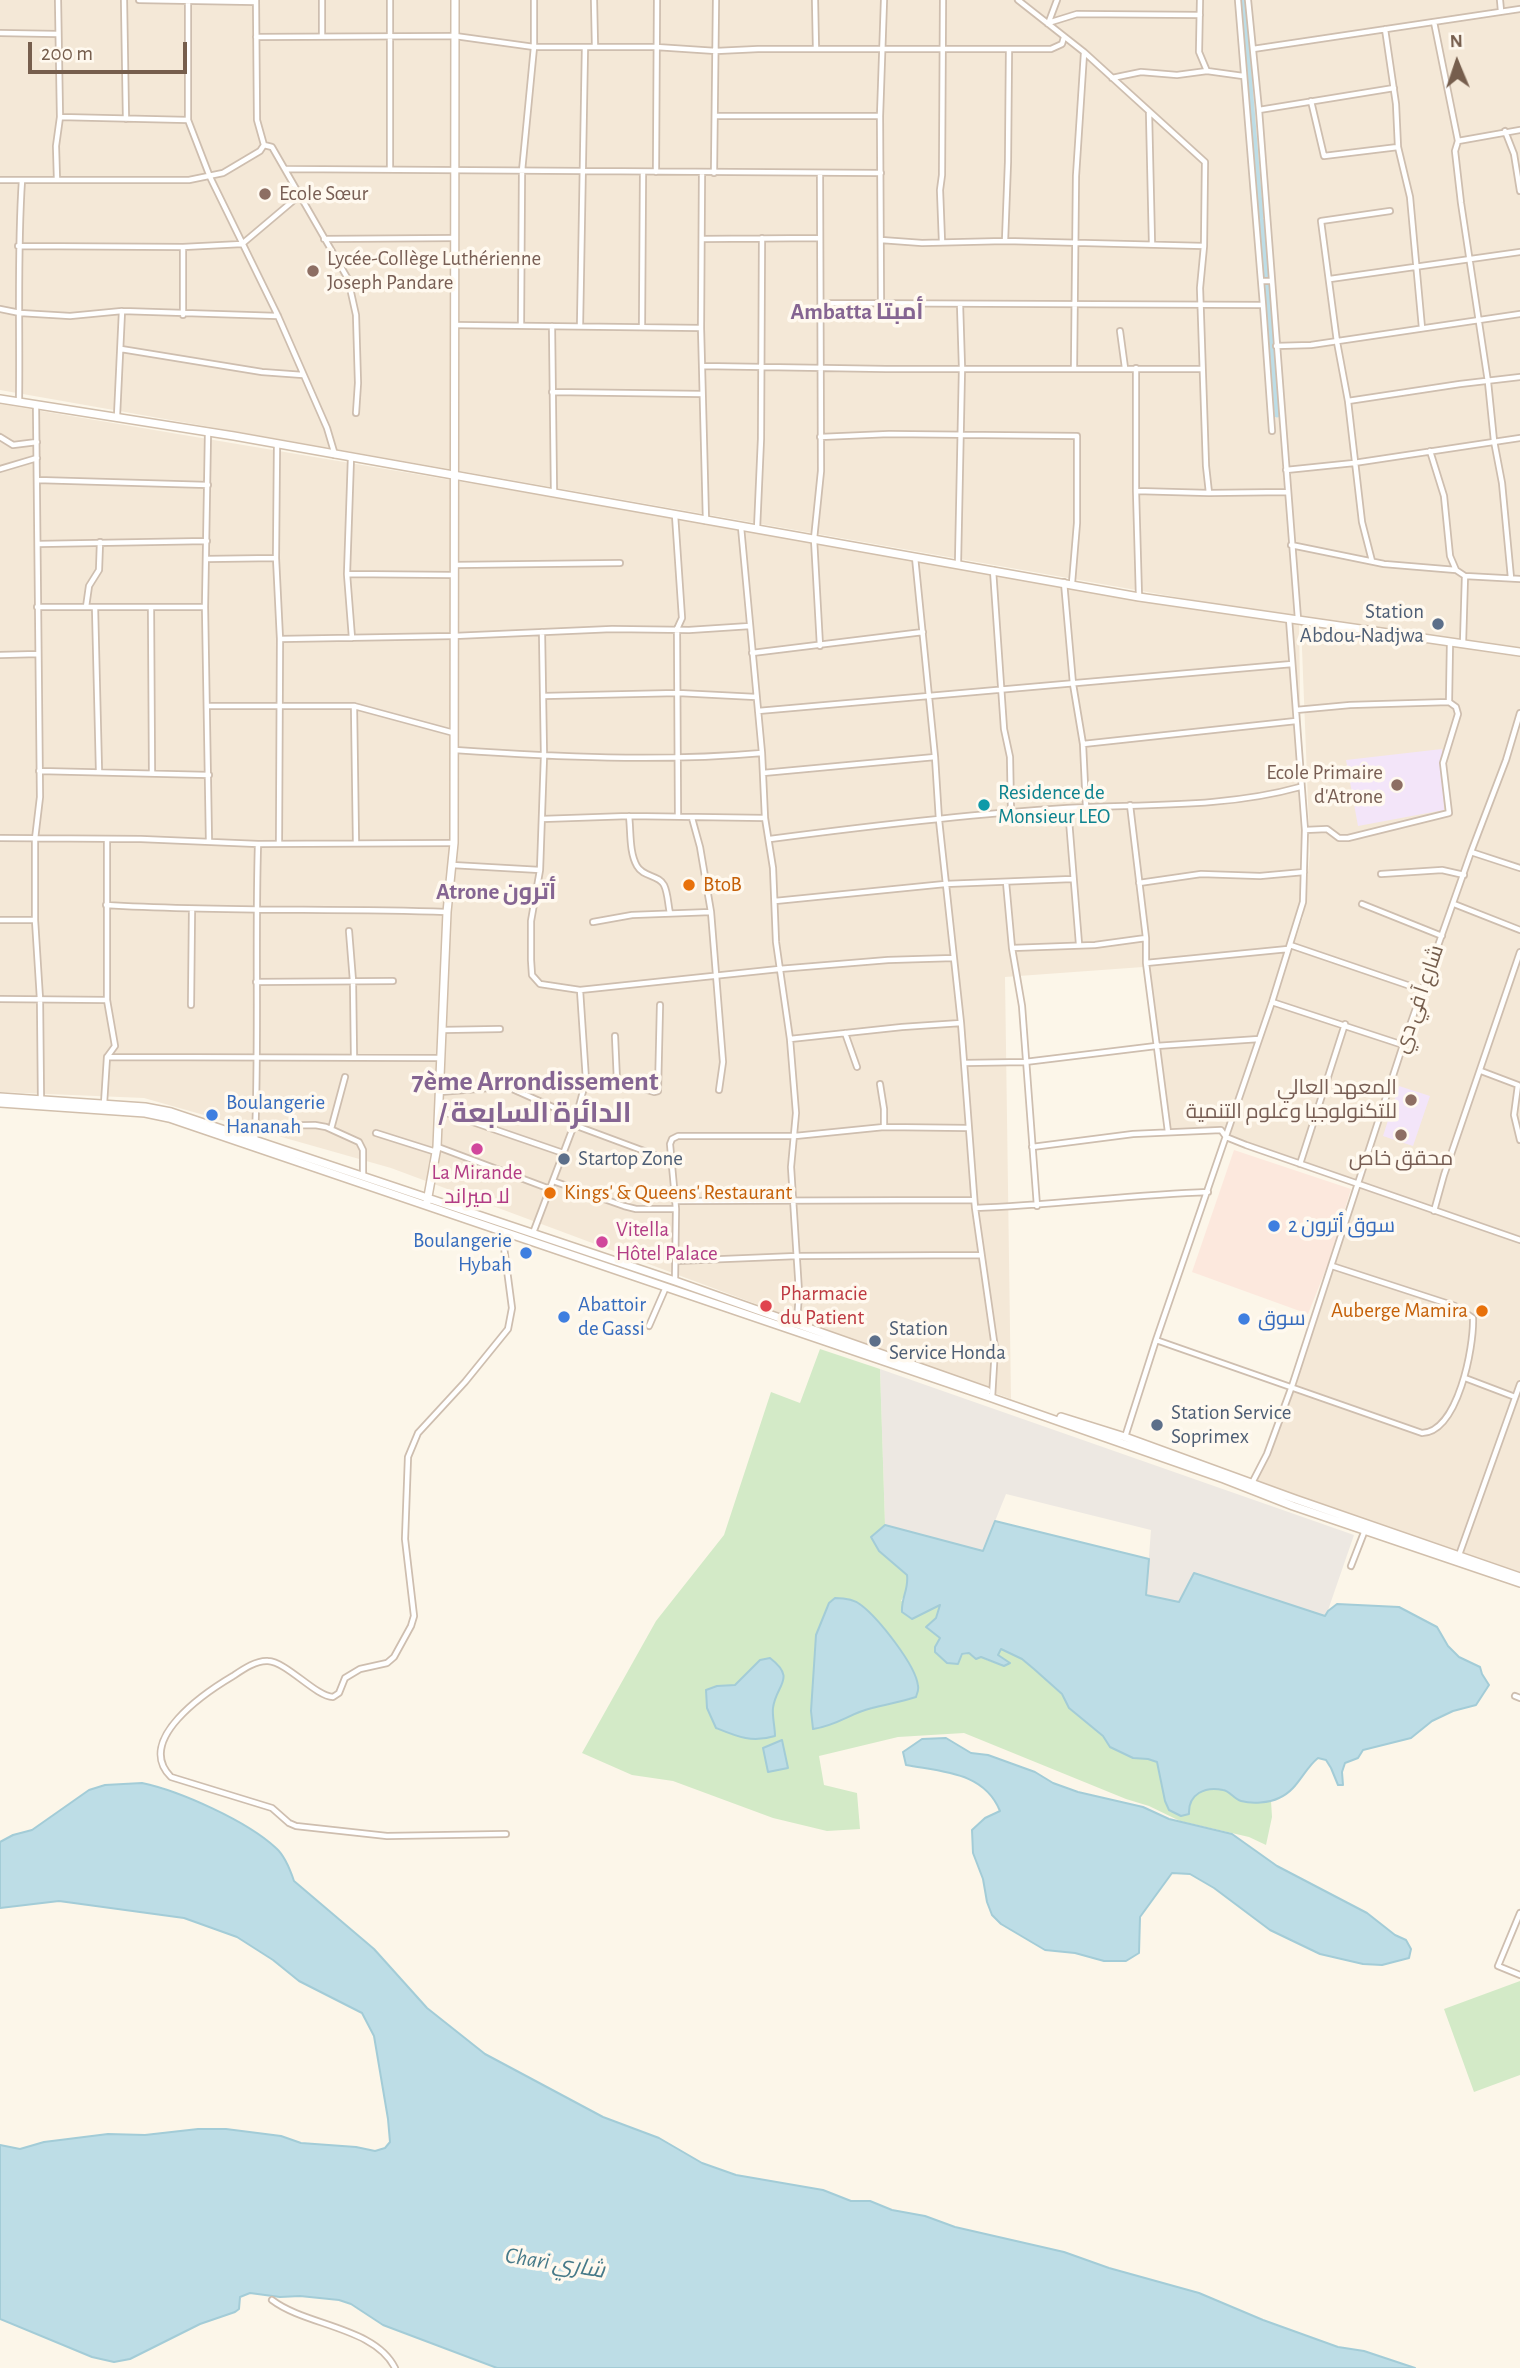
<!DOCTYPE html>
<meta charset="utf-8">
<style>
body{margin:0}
#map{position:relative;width:1520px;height:2368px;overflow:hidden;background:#fcf6e9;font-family:"Alegreya Sans",sans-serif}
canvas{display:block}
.north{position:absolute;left:1422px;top:28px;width:70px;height:70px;-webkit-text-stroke:5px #fff9ef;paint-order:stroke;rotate:358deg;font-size:19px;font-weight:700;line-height:28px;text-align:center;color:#765e4d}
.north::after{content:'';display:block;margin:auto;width:24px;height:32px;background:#765e4d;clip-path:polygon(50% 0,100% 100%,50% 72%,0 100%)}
.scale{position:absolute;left:28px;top:42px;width:159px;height:32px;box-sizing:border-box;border:4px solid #765e4d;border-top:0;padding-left:9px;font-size:21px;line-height:24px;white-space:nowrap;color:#765e4d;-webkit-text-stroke:5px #fff9ef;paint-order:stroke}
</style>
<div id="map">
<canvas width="1520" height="2368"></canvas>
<div class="north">N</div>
<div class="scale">200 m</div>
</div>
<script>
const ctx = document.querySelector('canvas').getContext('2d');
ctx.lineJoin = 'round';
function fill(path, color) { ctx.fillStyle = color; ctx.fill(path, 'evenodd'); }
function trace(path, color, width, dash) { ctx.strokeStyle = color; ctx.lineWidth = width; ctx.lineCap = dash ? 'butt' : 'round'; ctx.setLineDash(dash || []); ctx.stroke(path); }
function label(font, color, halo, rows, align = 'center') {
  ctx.font = font + ' "Alegreya Sans",Cairo,sans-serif'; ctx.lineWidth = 7; ctx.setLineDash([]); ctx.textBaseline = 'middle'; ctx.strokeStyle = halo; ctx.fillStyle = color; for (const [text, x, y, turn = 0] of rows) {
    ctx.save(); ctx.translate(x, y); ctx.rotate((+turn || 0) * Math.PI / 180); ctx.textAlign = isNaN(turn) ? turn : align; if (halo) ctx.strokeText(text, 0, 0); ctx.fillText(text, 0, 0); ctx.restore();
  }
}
const residential = new Path2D(`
 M0,0H1250L1252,7V0H1520V650L1300,618L1267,179L1295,618L0,390Z
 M0,404L1299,623L1301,761L1307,857L1303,902L1229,1128L1167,1135L1143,967L1005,977L1011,1399L391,1168L144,1098L0,1092Z
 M1301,623L1520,657V1581L1253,1483L1289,1386L1357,1183L1228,1139L1303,917L1310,854Z`);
const commercial = new Path2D(`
 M1234,1150L1351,1189L1328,1264L1308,1314L1192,1272Z`);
const industrial = new Path2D(`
 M880,1369L1354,1535L1326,1616L1194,1574L1179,1602L1146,1595L1151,1530L1006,1494L983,1551L885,1525Z`);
const education = new Path2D(`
 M1442,749L1444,810L1358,826L1346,760Z
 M1399,1086L1430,1096L1413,1146L1383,1136Z`);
const green = new Path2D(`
 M820,1349L880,1369L885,1525L872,1537L879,1551L907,1574L909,1587L901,1601L941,1604L936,1618L935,1633L940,1638L936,1653L947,1663C977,1644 975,1660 1004,1665L1009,1664L998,1655L1001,1649L1022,1659L1034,1669L1062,1695L1069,1708L1103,1736L1110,1747L1133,1758L1148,1759L1157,1762L1169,1810L1188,1803L1195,1794L1208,1789L1226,1790L1254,1803L1271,1801L1272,1817L1266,1845L1249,1837L1180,1821L1149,1806L1126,1799L964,1733L898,1737L819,1756L824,1785L857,1793L860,1829L827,1831L773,1818L673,1781L632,1775L582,1753L656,1621L724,1535L771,1392L800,1403Z
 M1520,1981V2075L1474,2092L1444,2009Z`);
const water = new Path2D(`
 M995,1521L1149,1559L1146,1595L1179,1602L1194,1573L1325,1616L1328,1611L1337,1604L1399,1607L1437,1627L1448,1646L1459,1657L1480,1667L1482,1674L1489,1685L1476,1705L1453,1711L1432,1721L1411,1738L1363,1750L1358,1758L1345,1763L1342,1772L1343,1785H1338L1331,1768L1326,1760L1318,1758C1303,1770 1298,1790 1279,1798C1269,1803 1252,1804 1241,1801C1234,1799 1230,1791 1223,1790C1205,1786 1188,1794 1189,1814L1181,1816L1169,1810L1165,1801L1157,1762L1148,1759L1133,1758L1110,1747L1103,1736L1069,1708L1062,1694L1034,1669L1022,1659L1001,1649L998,1655L1010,1663L1004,1666L981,1657L976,1659L969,1653L962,1654L958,1664L947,1663L935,1652V1647L940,1638L926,1627L936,1618L940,1605L912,1619L902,1612C901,1598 909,1589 907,1575L879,1551L871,1537L885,1525L983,1551Z
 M835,1598C845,1598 854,1599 861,1605C878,1618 916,1665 918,1686C919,1690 917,1693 916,1697C901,1702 887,1704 872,1708C850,1713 839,1725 813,1729L811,1711L816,1635L829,1603Z
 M770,1658C797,1679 776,1684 773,1708C772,1716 775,1727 775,1736C752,1743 738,1737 716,1728L707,1708L706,1690L717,1686L735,1685L760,1660Z
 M946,1738L971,1753L988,1755L1035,1772L1053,1783L1078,1792L1143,1807L1169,1819L1232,1834L1277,1866L1367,1913L1395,1935L1406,1940L1411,1949L1409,1958L1382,1965L1363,1964L1320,1954L1270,1930L1214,1888L1190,1874L1172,1873L1140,1917L1139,1953L1126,1961H1104L1075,1953L1045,1950L1001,1924L992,1915L987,1902L983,1879L973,1853L972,1830L985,1818L1000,1811C984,1772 943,1772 906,1765L903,1752L922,1739Z
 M782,1740L788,1768L768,1772L763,1748Z
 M142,1783C180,1791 247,1821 276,1848C285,1856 290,1869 294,1881L374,1949L427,2008L485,2054L603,2117L659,2138L702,2163L736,2175L823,2190L851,2201H870L892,2210L925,2216L955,2227L1064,2252L1109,2268L1199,2293L1263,2320L1338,2347L1364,2351L1415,2368H497L383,2325L351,2304L339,2300L300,2296L280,2297L250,2293L240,2297L239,2309L235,2312L200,2324L130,2359L114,2362L92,2357L0,2319V2145L20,2149L44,2142L108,2134L145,2135L198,2129H226L281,2136L301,2143L356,2147L375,2151L385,2148L390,2142L388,2119L374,2036L362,2013L299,1981L273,1960L237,1937L184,1918L59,1901L0,1908V1842L13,1835L32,1830L89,1790L105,1785Z`);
const canal = new Path2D(`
 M1243,0L1261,217
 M1262,221L1266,278
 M1267,285L1277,415`);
const street = new Path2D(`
 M124,0L126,119
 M139,0L256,2
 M256,0L257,120L264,145
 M322,0V36
 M390,0V169
 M594,0L595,46
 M815,0L816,49
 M1018,0L1084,52L1205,162L1204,246L1200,288L1206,466L1209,493
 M1200,0L1199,52L1207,71
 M1238,0L1261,281H1272
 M1248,0L1259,110L1298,619
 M1500,0L1501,11
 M188,2V120L210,177L278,316L327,428L335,455
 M1434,22L1458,141L1455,151L1461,203L1488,382L1494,441L1502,483L1511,578
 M1048,23L1077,14L1200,15
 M1048,24L1057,0
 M1385,29L1396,104L1398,147L1410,197L1422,328
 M0,33L57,34
 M256,37L455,36L534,47H656L716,51L758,49H1051L1062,44L1064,37
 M1253,49L1520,9
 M1112,78L1141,72L1177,75L1207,71L1243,76
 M1311,101L1324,156L1398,147
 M1259,110L1394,88
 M1149,113L1152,244
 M716,116H880
 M60,117L188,120
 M1505,131L1514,154L1520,191
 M1458,141L1520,130
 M264,145L272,147L348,279L356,315L358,383L356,413
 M286,169L881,173
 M656,172L657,0
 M702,173L701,328L706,521
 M714,173L716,0
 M820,174L821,471L814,539L820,646
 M0,180H189L223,173L260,151L264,145
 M57,180L56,146L60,117L58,0
 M324,239L455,238
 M702,239L820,238
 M881,240L922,243L1005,241L1204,246
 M1005,241L1008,162L1009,49
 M942,242L940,190L942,175L943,0
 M18,246L183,247L242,244L300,195
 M1330,279L1520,252
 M821,303L1263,305L1261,281
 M881,304L880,116L884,0
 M1263,305L1272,431
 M0,309L20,313L70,316L122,311L278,316
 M183,315V247
 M455,325L701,328
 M521,325L522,171L534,47V0
 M552,326L554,492
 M580,326L585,47
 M642,327L643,173
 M1120,331L1125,368
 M1276,346L1311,345L1520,314
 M121,349L262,372L303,375
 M702,366L886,369H1202
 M1074,368L1076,176L1084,53
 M1136,368V491L1139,597
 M552,392L702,394
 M1348,401L1460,384L1520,377
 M19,402C20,328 17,254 22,180
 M36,406L40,797L35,839V920L40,999L41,1100
 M117,416L122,311
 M208,432L205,607L209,842
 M0,437L13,445L37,442
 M820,437L889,434L1077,436V523L1072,583
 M277,445L276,558L280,639L279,843
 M1430,451L1444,496L1450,556L1456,570
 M351,457L347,574L352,638
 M0,469L37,458
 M1286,470L1354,463L1520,438
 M37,480L208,485
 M1136,491L1209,493L1287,492
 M675,515L682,618L677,629L678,816
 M741,527L762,753L765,818L773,868L776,942L790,1039L796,1113L791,1167L799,1292L797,1323
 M757,529L761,439L762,238
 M38,544L207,541
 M1291,545L1384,564L1456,570L1465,576L1520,579
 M915,557L935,757L939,820L961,1023L975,1208L995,1348L992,1398
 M206,559L276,558
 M1372,561L1362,522L1348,401L1337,342L1321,221L1390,211
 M958,563L962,368L960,304
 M454,565L620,563
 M993,570L1004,729L1010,757L1011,812
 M347,574L452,575
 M1064,582L1073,684L1083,744L1086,807
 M37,607H205
 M86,607L89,586L99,570L100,542
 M95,607L99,771
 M151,608L152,773
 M542,632L544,756L540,870L531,921V960L532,975L540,984L580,990L779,969L888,960L954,958
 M280,639L454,636L612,629L689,630L750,626
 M1463,643L1465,576
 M752,653L923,632
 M0,655L38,654
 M543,696L678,693L756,697
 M1449,702L1450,642
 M208,706H354L454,733
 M354,706L356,843
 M1296,710L1350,705L1449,702L1456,707L1458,714L1443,763L1449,813L1348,838H1339L1327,829L1305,830
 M758,711L1292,664
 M1083,744L1296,721
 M455,750C556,757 660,762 762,753
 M39,771L209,775
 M763,773L935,757
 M1130,805L1146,938V963L1168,1132
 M1068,808L1079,944
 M629,816C631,832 629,852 637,866C643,877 659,875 664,885C668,893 668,905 670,913
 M692,818L700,847L711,912L723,1062L719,1090
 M542,819L629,816L765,818
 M0,838L141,839L258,844L454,843
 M770,839C869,826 968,814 1067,808C1144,804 1225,808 1300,787
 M1471,852L1520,868
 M452,865L540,870
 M1381,874L1442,870L1464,875
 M1006,882L1012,948L1022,1006L1037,1206
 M1139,883L1201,874L1260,876L1304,872
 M775,901L945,884L1072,879
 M1362,904L1442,936
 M1454,904L1520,930
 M106,905C219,912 333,908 446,912
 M0,920H35
 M593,922L632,915L711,912
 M349,931L353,981L354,1057
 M1290,945L1422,990
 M1012,948L1095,945L1146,938
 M1146,963L1288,949
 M256,982L393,981
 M0,999L107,1000
 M1272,1002L1403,1045
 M191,1005L192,910
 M442,1030L500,1029
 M845,1033L857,1067
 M615,1036L617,1081
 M790,1039L902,1027L961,1023
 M107,1057L441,1058
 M964,1063L1025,1062L1156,1046L1259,1039
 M1481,1071L1518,1085L1514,1115L1520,1140
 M880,1084L884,1109V1127
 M508,1087L575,1117
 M440,1092L600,1079L617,1081L654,1092L658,1091L660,1005
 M104,1104L107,1057L115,1046L107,1000V839
 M438,1110L563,1153
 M574,1125L671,1161
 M256,1126L315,1125L326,1127L359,1142L363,1150V1176
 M331,1129L345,1077
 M376,1133L436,1152
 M255,1139C259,1041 255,943 258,844
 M438,1147L550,1189
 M1032,1147L1133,1134L1221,1130L1226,1137L1246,1145L1520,1240
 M1300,1164L1345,1024
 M553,1181L624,1206L636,1209H676
 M676,1201L974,1200
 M975,1208C1053,1205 1130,1195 1208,1192
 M1434,1211L1444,1175L1520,952
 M502,1232L512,1308L508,1329L465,1382L418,1433L408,1457L405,1539L414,1616L411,1626L394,1657L387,1663L360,1669L345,1678L339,1693L333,1697C315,1696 287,1662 268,1661C256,1660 242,1670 233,1676C206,1692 134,1740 171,1777L272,1808L289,1823L296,1826L387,1836L506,1834
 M533,1233L574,1125L586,1080L580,990
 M676,1261L797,1256L981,1255
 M675,1280L676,1209L670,1144L672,1139L678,1136H795L884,1127L968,1128
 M649,1326L666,1287
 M1156,1340L1422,1433C1458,1432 1474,1347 1473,1318L1455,1306L1332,1266
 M1465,1378L1515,1397
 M1125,1437L1156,1340L1272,1002L1303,902L1305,830L1289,619
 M1251,1485L1267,1454L1292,1386L1403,1045L1471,852L1506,760L1520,713
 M1459,1555L1520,1384
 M1351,1566L1365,1530
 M1515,1696L1520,1698
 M1520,1913L1498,1966L1520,1975
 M272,2300C306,2326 375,2327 395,2368`);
const secondary = new Path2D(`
 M0,399L234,436L1139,597L1520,652
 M0,1097L145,1107L171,1112L675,1281L987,1391
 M0,1103L145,1113L169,1118L992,1398L1224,1479L1293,1506L1520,1583
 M427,1202L437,1147L447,912L454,843L455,0
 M1061,1417L1125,1437L1295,1499L1520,1577`);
const markers = [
 [265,194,7,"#8d6e63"],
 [313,271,7,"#8d6e63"],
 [1438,624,7,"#5c6f8a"],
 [1397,785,7,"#8d6e63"],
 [984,805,7,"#0f9aa8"],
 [689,885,7,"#e8710a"],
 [1411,1100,7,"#8d6e63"],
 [212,1115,7,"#3f7fe0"],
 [1401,1135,7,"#8d6e63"],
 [477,1149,7,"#d1479c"],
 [564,1159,7,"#5c6f8a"],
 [550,1193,7,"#e8710a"],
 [1274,1226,7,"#3f7fe0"],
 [602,1242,7,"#d1479c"],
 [526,1253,7,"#3f7fe0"],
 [766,1306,7,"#e0444e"],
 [1482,1311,7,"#e8710a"],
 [564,1317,7,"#3f7fe0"],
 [1244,1319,7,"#3f7fe0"],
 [875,1341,7,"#5c6f8a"],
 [1157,1425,7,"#5c6f8a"]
];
const educationNames = [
 ["Ecole Sœur",279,194],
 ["Lycée-Collège Luthérienne",327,259],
 ["Joseph Pandare",327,283],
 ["Ecole Primaire",1383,773,"right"],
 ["d'Atrone",1383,797,"right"],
 ["المعهد العالي",1397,1088,"right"],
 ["للتكنولوجيا وعلوم التنمية",1397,1112,"right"],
 ["محقق خاص",1401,1159,"center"]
];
const serviceNames = [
 ["Station",1424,612,"right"],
 ["Abdou-Nadjwa",1424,636,"right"],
 ["Startop Zone",578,1159],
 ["Station",889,1329],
 ["Service Honda",889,1353],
 ["Station Service",1171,1413],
 ["Soprimex",1171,1437]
];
const cultureNames = [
 ["Residence de",998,793],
 ["Monsieur LEO",998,817]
];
const foodNames = [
 ["BtoB",703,885],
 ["Kings' & Queens' Restaurant",564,1193],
 ["Auberge Mamira",1468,1311,"right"]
];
const streetNames = [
 ["شارع آ في دي",1419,999,-71]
];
const shopNames = [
 ["Boulangerie",226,1103],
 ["Hananah",226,1127],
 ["سوق أترون 2",1288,1226],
 ["Boulangerie",512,1241,"right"],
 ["Hybah",512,1265,"right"],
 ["Abattoir",578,1305],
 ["de Gassi",578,1329],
 ["سوق",1258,1319]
];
const hotelNames = [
 ["La Mirande",477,1173],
 ["لا ميراند",477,1197],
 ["Vitella",616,1230,"left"],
 ["Hôtel Palace",616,1254,"left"]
];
const healthNames = [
 ["Pharmacie",780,1294],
 ["du Patient",780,1318]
];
const neighbourhoodNames = [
 ["Ambatta أمبتا",857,312],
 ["Atrone أترون",496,892]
];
const waterNames = [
 ["Chari شاري",555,2263,9]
];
const districtNames = [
 ["7ème Arrondissement",535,1082],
 ["/ الدائرة السابعة",535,1114]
];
fill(residential, '#f4e8d7');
fill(commercial, '#fce8dd');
fill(industrial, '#ede8e2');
fill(education, '#f3e5f9');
fill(green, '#d3eac7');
fill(water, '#bddde6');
trace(water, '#a3ccd7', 2);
trace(canal, '#bddde6', 5);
trace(street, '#cebeaf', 8);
trace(secondary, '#d1bfac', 10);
trace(street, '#fff', 4.5);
trace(secondary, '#fff', 7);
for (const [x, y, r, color] of markers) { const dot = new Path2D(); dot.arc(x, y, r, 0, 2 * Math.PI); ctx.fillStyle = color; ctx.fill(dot); trace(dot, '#fff9ef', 2.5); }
label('21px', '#785e54', '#fff9ef', educationNames, 'left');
label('21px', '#4e5e75', '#fff9ef', serviceNames, 'left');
label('21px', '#0d838f', '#fff9ef', cultureNames, 'left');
label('21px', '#c56008', '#fff9ef', foodNames, 'left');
label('21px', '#765e4d', '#fff9ef', streetNames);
label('21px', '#366cbe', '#fff9ef', shopNames, 'left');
label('21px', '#b23c85', '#fff9ef', hotelNames);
label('21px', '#be3a42', '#fff9ef', healthNames, 'left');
label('bold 23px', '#856592', '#fff9ef', neighbourhoodNames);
label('italic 23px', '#477a89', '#fff9ef', waterNames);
label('bold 28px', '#856592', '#fff9ef', districtNames);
</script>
